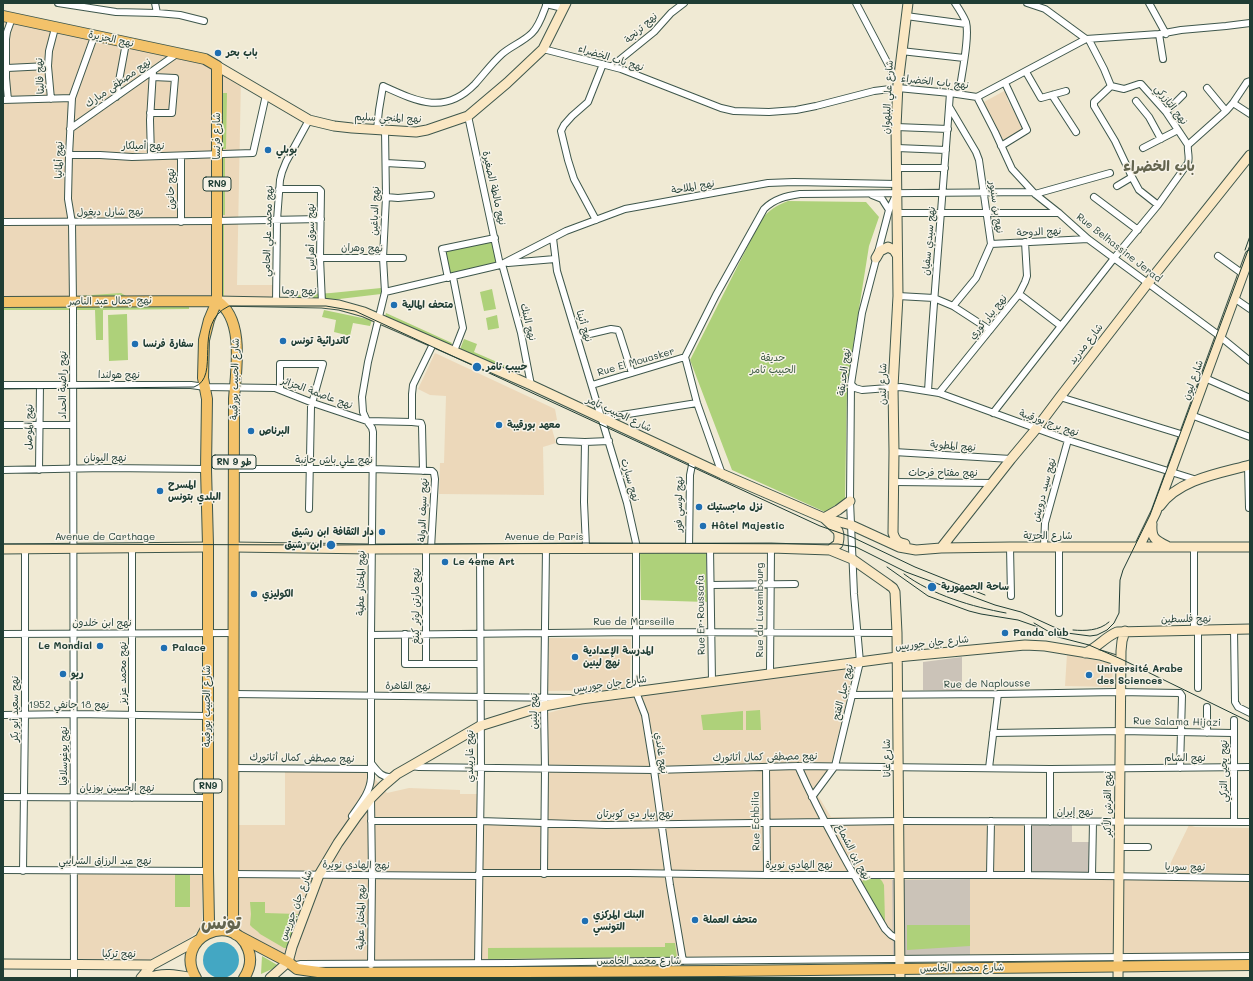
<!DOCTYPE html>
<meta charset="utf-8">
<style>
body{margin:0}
#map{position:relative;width:1253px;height:981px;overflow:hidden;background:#f0ead4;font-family:Mali,sans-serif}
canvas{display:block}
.frame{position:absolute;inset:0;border:4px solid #1f3d34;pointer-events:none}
</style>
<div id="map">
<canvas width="1253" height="981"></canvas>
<div class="frame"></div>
</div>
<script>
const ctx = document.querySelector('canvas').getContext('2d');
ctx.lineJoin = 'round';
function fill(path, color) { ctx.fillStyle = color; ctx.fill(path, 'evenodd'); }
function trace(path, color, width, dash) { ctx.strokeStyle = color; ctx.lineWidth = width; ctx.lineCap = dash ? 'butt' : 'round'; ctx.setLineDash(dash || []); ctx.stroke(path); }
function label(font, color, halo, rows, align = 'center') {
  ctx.font = font + ' Mali,"Playpen Sans Arabic",sans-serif'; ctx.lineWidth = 3; ctx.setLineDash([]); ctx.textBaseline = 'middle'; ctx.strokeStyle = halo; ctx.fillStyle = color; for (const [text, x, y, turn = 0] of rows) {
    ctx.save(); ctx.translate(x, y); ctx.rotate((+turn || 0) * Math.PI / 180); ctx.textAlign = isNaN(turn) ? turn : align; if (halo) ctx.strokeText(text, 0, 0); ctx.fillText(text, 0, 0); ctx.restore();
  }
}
const built = new Path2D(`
 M3,10L101,33L182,49L241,77L237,285H276L282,305H3Z
 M1006,90L1007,99L1025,131L1001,143L984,102Z
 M435,353L555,409L557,420L552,421V429L556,443L543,447L544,495L439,494L440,463H444L446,396L430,395L418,389Z
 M549,638L631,639L630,686L613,690L548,691Z
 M1067,654L1113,664L1112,687L1065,686Z
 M856,658L831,766L814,789L831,817H892V823H1025L1026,879L1115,878L1168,879V870L1172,860L1189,825L1195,827L1250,828V952L970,955V879L893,880V955L488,959L303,963L280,955L243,933L239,928L237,921L236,825H285V770L369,772L387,793L409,788L460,790V794H483V818L546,820L548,713L581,704L645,695L644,685Z
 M77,874L202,875V927L191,937L148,961H77Z`);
const industrial = new Path2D(`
 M962,657V690H923V662Z
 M1025,823L1072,824V842H1093V878L1026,879Z
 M970,879V955H893L892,880Z`);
const green = new Path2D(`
 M223,93H227L226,149H222Z
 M219,156H225V215H219Z
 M788,201L866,202L879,217L869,246L847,384L845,499L825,512L732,470L690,360L761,220C770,209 776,206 788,201Z
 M219,224H224V296H218Z
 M494,239L499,266L449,276L444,250Z
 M381,288V294L331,300L297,301V295L331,293Z
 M492,289L496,309L484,311L480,292Z
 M121,293L131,299L163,296H189V309L103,310V340H96L95,310H3V296H78Z
 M324,310L372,320L370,326L353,323L350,336L334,332L336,320L322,317Z
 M386,313L452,343L450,347L385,317Z
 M127,314L128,360L109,361L108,315Z
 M497,315L499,328L488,330L486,318Z
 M464,339L477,344L474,352L520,372L518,378L459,352Z
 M640,552H706L707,602L641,600Z
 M760,710L761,730H746V711Z
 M743,711V730H703L701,715Z
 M175,874L190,875V907H175Z
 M864,879H880L882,881L884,885L885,921H881L861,884Z
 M250,902H265V913L298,914L287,948H284L260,934C257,930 253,929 250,925L251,914Z
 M907,925H970V946L907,950Z
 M665,943H675L677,957L488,959V948L665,947Z
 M262,956L279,966L261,974Z`);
const water = new Path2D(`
 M203 960a18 18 0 1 1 36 0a18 18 0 1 1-36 0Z`);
const street = new Path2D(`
 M58,3L116,12L157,13L180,15L204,21
 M155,3L157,13
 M856,3L898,83
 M955,3C959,9 963,15 966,22C970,37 961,77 959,94
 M1027,3L1045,9L1086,39
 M1149,3L1166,34
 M546,4L563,8
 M906,16L966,24
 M1159,34L1163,59
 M1089,40L1104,69L1111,86L1094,102V106L1115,141L1132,177
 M543,49L621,69L721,108L734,111L769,112L796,110L816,106L874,91L898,88L950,93L977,97L1086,39L1159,34L1181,30L1226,26L1250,23
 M901,51L964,58
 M612,66L654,32L671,13L684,3
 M7,68L48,66
 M1026,72L1041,98L1066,91
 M1111,86L1124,89L1139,84H1141L1166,112L1188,145
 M1207,88L1226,111
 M1052,95L1076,132
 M116,97L126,43
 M977,97L995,132L1012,169L1035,194L1059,213L1088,239L1217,334L1250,361
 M51,99L48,66L49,51L55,28
 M3,100L72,98
 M8,100L6,78V39L7,32L12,18
 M1136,101L1149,117L1161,139
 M1233,103L1250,114
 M950,108L976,152L979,160L991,244L976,278L953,306
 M1166,112L1183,95
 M150,113H172L175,78L153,77
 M468,116L500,265
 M896,127L948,129
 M70,129L178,53
 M377,129L379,110L383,86C418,102 445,115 475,84C484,74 492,63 502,54C511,46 523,42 532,33C540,25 543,13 547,3
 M1001,146L1027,130L1005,83
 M897,148L946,150
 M1143,148L1178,130
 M69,155H100L132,157L253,153L266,95
 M151,156L150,120L153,71
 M386,163L422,165
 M897,168H945
 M1117,186L1132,177L1139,190L1158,205
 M279,189H319L321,191L320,258L322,303
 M1035,194L1110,173
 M872,195L882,199L889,210
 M386,197L398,198L431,195
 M1094,197L1138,230
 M897,213H1059
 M596,220L574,179L568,160L561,131L564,125L572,116L588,102L603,64
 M3,222L217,221L321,219
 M181,222V156
 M553,238L557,271L627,503L636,543V692L645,715L654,770L670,885L683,961
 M991,244L1088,239
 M1218,256L1243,274
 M320,258H403
 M508,263L555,259
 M502,264L521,333L531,385
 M453,277L463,328L454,351
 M448,278L442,249L495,238
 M385,292L500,265L566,231L625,209L768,183L794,182L897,184
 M1019,294L1061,326
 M898,296L934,298L953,306L990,330
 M1234,298L1250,309
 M276,302L277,220L280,180L282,172L286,162L309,120
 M577,337L611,329L618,330L619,332L632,373
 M1205,378L1250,398
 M851,384L855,388L862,390L901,387L939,393L1068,440L1197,480
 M3,385H191L205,387L275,388L313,403L367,421L412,422L421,423L422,426L423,471
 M592,385L685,357
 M280,389V364H323L311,407L309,509
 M928,391C934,292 943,192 950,93
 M939,393L1019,294L1025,282L1027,276L1025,242
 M1060,397L1184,435
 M993,413L1115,257L1158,205L1188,163C1190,157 1187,151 1188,145L1226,111L1233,103L1247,82L1250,81
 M1191,415L1250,437
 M603,418L697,403
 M412,422V394L413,385L434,342
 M3,425H73
 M560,441L585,442L609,441
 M585,442L584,502L586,547
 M894,452L1011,459
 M1248,466L1249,508H1250
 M234,469H373L432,471L434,473L435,479L431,548
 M3,470L105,468L206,469
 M39,470L40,385
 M722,474L697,403L685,357L716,295L764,209C774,199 786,196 800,194L1032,192
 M894,482L993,483
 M1044,546L1045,523L1068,440
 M1010,547L1011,596
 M1194,547V630
 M426,548V664
 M689,548L690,475L693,460
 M710,548L712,681
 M711,585L795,584
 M1059,613V547
 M1198,629V688
 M1234,629L1235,702L1238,707L1250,713
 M3,634L234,633
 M405,634V664H480
 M371,635L636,632L897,633
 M770,673L771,548
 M234,694L570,698
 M853,695L998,694L1117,692L1180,693L1182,696L1180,768
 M3,715L74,714L207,716
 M993,733L1120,731L1233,733
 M1207,733V707
 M371,763C377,771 383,780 394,776
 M411,766L419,767L654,770L798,766L1050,769L1250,767
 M798,766C823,822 854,876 885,929L891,935L900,940
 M766,767L767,875
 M233,768L371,769
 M989,768L998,694
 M3,797L208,798
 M812,797L835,766L860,662L854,594L850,501L851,384L862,313L889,210L896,195
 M132,798V548
 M352,816C360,804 370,793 371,778V635L373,432L372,428L367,421L363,412L362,397L368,362L385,292L383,258L386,197L385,130
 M371,821H480L606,825L899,821L1250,822
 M1050,822V769
 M1234,822V720
 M1119,847H1148
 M3,870L208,871
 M23,871L25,715V548
 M479,873H629L767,875H1028L1250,878
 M233,874L479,876
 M544,874L545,769L544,706L546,548
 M990,875L991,821
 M1028,875V822
 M1092,875L1093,822
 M478,963L481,769L480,548
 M371,965L372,876L371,798
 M292,966L301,964L511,963L651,961L1250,956
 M74,978L73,302L72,223L68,199L69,155L72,98L94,37`);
const secondary = new Path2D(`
 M217,66L309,120L334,126L352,128L416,132L427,130L468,116L507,83L543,49L566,3
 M876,258L880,251L888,247L894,250L897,255
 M217,301L322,303L339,305L364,312L531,385L722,474L824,518L851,525L899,547L916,550L941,548L1010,547H1250
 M1160,506C1179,479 1221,473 1250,465
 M1152,524C1151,538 1155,540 1167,546
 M905,544C898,543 895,540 893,533L894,452L893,387L898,296L896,127L898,84L908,3
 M234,547L372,549L771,548L830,550L852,559L889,585L893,588L895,592L897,633L900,978
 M1139,547L1156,512L1250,255
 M941,548L1011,459L1036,429L1060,397L1148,283L1250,155
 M3,549L208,547
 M830,550L838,544C839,539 840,536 838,531L824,518L838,510L850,501
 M1085,653C1097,648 1105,637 1117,632L1250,629
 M3,964L152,965
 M141,978L152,965L198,940
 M148,978C163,972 177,975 193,978
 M270,978L288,962L292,947L319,875L338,843L357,816L371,798L383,786L397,774L411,766L480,726L544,706L581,699L897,657L1025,645L1045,646L1100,655L1113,659L1118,664L1121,672
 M1118,978L1121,651L1122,641L1125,631`);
const primary = new Path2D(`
 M3,16L205,59L217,66V301L209,320L204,340L203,378L207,399L206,469L208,545V871L209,921L207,927L202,936
 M217,301C245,319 236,370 234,399L233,925L235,934L288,962L297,969L325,973L722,971L1250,965
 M3,302L217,301
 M196,978C172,938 233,910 248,949C252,959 250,969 244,978`);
const tram = new Path2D(`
 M1245,250L1250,236
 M3,389L194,387C222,377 191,324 229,306H326L355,311L820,526L852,537L915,567L985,595
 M3,544L331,545L586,543L838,544L856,547L906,572L995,605L1021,612L1067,633L1090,636L1097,635L1107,630L1114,623L1119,613L1120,580L1123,570L1150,515L1250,245
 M887,567L928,596L969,611L981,614L1018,620L1038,627
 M904,574C932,595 973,607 1006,613
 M1034,623L1058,637L1089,645L1121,659L1250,722
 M1073,630C1085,631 1099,631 1109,622`);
const markers = [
 [218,53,4,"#1f6fb2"],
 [268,150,4,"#1f6fb2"],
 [394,305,4,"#1f6fb2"],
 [283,341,4,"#1f6fb2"],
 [135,344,4,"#1f6fb2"],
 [477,367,5,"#1f6fb2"],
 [499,425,4,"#1f6fb2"],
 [251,431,4,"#1f6fb2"],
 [160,491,4,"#1f6fb2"],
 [699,507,4,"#1f6fb2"],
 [703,526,4,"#1f6fb2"],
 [382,532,4,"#1f6fb2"],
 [331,545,5,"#1f6fb2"],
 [445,562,4,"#1f6fb2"],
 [932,587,5,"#1f6fb2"],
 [254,594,4,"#1f6fb2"],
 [1005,633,4,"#1f6fb2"],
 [100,646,4,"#1f6fb2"],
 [164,648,4,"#1f6fb2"],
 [575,657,4,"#1f6fb2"],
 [63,674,4,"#1f6fb2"],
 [1089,675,4,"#1f6fb2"],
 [695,920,4,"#1f6fb2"],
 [585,921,4,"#1f6fb2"]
];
const shields = [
 [217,184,28],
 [234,462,44],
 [208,786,28]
];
const shieldNames = [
 ["RN9",217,184],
 ["RN 9 طو",234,462],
 ["RN9",208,786]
];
const streetNames = [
 ["نهج ترنجة",641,28,-42],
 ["نهج الجزيرة",111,39,12],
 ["نهج باب الخضراء",611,58,17],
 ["نهج فاليتا",40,76,-93],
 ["نهج باب الخضراء",935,82,6],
 ["نهج مصطفى مبارك",118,83,-35],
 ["شارع علي البلهوان",888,97,-87],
 ["نهج التازركي",1171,105,52],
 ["نهج المنجي سليم",388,118,2],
 ["شارع فرنسا",217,136,-90],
 ["نهج أميلكار",143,146],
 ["نهج ألمانيا",59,160,-89],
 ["نهج الملاحة",693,187,-10],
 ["نهج مالطة الصغيرة",494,188,77],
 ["نهج حانون",171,189,-90],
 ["نهج بن سنيور",996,207,82],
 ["نهج الدباغين",375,211,-88],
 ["نهج شارل ديغول",110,212,-1],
 ["نهج محمد علي الحامي",268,231,-88],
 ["نهج الدوحة",1039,232,-3],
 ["نهج سوق أهراس",311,237,-90],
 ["نهج سيدي سفيان",929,241,-85],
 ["نهج وهران",362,248,1],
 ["Rue Belhassine Jerad",1119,248,38],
 ["نهج روما",299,291,1],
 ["نهج جمال عبد الناصر",110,301,-1],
 ["نهج بيار كوري",988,317,-51],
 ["نهج البنك",528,322,76],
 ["نهج أثينا",584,326,73],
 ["شارع مدريد",1086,344,-52],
 ["Rue El Mouasker",636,362,-16],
 ["نهج الحديقة",844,372,-83],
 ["نهج هولندا",119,375],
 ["شارع الحبيب بورقيبة",235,379,-89],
 ["شارع ليون",1193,380,-70],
 ["شارع لندن",883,384,-89],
 ["نهج راضية الحداد",63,385,-90],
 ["نهج عاصمة الجزائر",317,393,20],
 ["شارع الحبيب ثامر",619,414,25],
 ["نهج برج بورقيبة",1049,423,19],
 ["نهج الموصل",29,427,-89],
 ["نهج المطوية",953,446,4],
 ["نهج اليونان",105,458],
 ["نهج علي باش حانبة",334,460],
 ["نهج مفتاح فرحات",943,473],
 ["نهج سبارت",630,480,74],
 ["نهج سيد درويش",1044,490,-75],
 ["نهج لوسي فور",679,504,-89],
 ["نهج سيف الدولة",423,510,-88],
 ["شارع الحرّيّة",1048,536],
 ["Avenue de Carthage",105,537],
 ["Avenue de Paris",544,537],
 ["نهج المختار عطية",361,583,-89],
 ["نهج مارتن لوثر كينغ",416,606,-90],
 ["Rue du Luxembourg",760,610,-90],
 ["Rue Er·Roussafa",701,615,-91],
 ["نهج فلسطين",1186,619,-1],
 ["Rue de Marseille",634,622],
 ["نهج ابن خلدون",102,623],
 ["شارع جان جوريس",932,643,-6],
 ["نهج محمد عزيز",123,673,-90],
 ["شارع جان جوريس",610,684,-8],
 ["Rue de Naplousse",987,684,-1],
 ["نهج القاهرة",408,686,1],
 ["نهج جبل الفتح",843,692,-76],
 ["نهج 18 جانفي 1952",69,705],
 ["شارع الحبيب بورقيبة",207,706,-90],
 ["نهج سعيد أبو بكر",15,709,-90],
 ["نهج لينين",534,711,-90],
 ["Rue Salama Hijazi",1177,722,1],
 ["نهج غاندي",661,753,81],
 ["نهج يوغوسلافيا",64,756,-90],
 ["نهج غاريبلدي",470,756,-90],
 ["نهج مصطفى كمال أتاتورك",765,757,-1],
 ["نهج مصطفى كمال أتاتورك",302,758,1],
 ["شارع غانا",887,758,-91],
 ["نهج الشام",1185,758],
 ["نهج يحيى التركي",1224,771,-90],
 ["نهج الحسين بوزيان",117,788],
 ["نهج القرش الأكبر",1108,804,-90],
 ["نهج إيران",1075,812],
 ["نهج بيار دي كوبرتان",635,814],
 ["Rue Echbilia",756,821,-91],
 ["نهج إبن الشماع",853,852,62],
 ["نهج عبد الرزاق الشرايبي",105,861],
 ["نهج الهادي نويرة",356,865,1],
 ["نهج الهادي نويرة",799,865],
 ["نهج سوريا",1185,867,1],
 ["شارع جان جوريس",296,905,-69],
 ["نهج المختار عطية",361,917,-89],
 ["نهج تركيا",119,954],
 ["شارع محمد الخامس",639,961],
 ["شارع محمد الخامس",962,968,-1]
];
const poiNames = [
 ["باب بحر",226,53],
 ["بوبلي",276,150],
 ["متحف المالية",402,305],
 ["كاتدرائية تونس",291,341],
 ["سفارة فرنسا",143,344],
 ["حبيب ثامر",486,367],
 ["معهد بورقيبة",507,425],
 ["البرناص",259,431],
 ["المسرح",168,485],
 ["البلدي بتونس",168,497],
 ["نزل ماجستيك",707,507],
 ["Hôtel Majestic",711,526],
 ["دار الثقافة ابن رشيق",374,532,"right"],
 ["ابن رشيق",322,545,"right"],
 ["Le 4eme Art",453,562],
 ["ساحة الجمهورية",941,587],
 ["الكوليزي",262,594],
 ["Panda club",1013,633],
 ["Le Mondial",92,646,"right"],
 ["Palace",172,648],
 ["المدرسة الإعدادية",583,651],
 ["نهج لينين",583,663],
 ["Université Arabe",1097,669],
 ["des Sciences",1097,681],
 ["ريو",71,674],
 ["البنك المركزي",593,915],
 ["التونسي",593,927],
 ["متحف العملة",703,920]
];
const parkNames = [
 ["حديقة",773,358],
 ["الحبيب ثامر",773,370]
];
const districtNames = [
 ["باب الخضراء",1159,167]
];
const townNames = [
 ["تونس",221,923]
];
fill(built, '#ecd8ba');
fill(industrial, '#cbc3b8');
fill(green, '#aed17a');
fill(water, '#43a7c3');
trace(street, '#3e574c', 8);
trace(secondary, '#3e574c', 11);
trace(primary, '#3e574c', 12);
trace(street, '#fff', 6);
trace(secondary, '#fae7c3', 9);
trace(primary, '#f3c26a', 10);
trace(tram, '#1f3d34', 1);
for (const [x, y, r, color] of markers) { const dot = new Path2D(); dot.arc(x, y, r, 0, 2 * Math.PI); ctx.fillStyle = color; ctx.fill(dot); trace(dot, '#f7f3e8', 1.5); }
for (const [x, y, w] of shields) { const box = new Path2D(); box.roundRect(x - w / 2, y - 7, w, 14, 3); ctx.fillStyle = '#f7f3e8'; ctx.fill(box); trace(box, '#1f3d34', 1); }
label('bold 9px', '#1f3d34', null, shieldNames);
label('10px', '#1f3d34', '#f7f3e8', streetNames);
label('bold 10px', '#1f3d34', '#f7f3e8', poiNames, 'left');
label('10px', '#3c5b42', '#f7f3e8', parkNames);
label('bold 14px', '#64654f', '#f7f3e8', districtNames);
label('bold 18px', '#64654f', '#f7f3e8', townNames);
</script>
